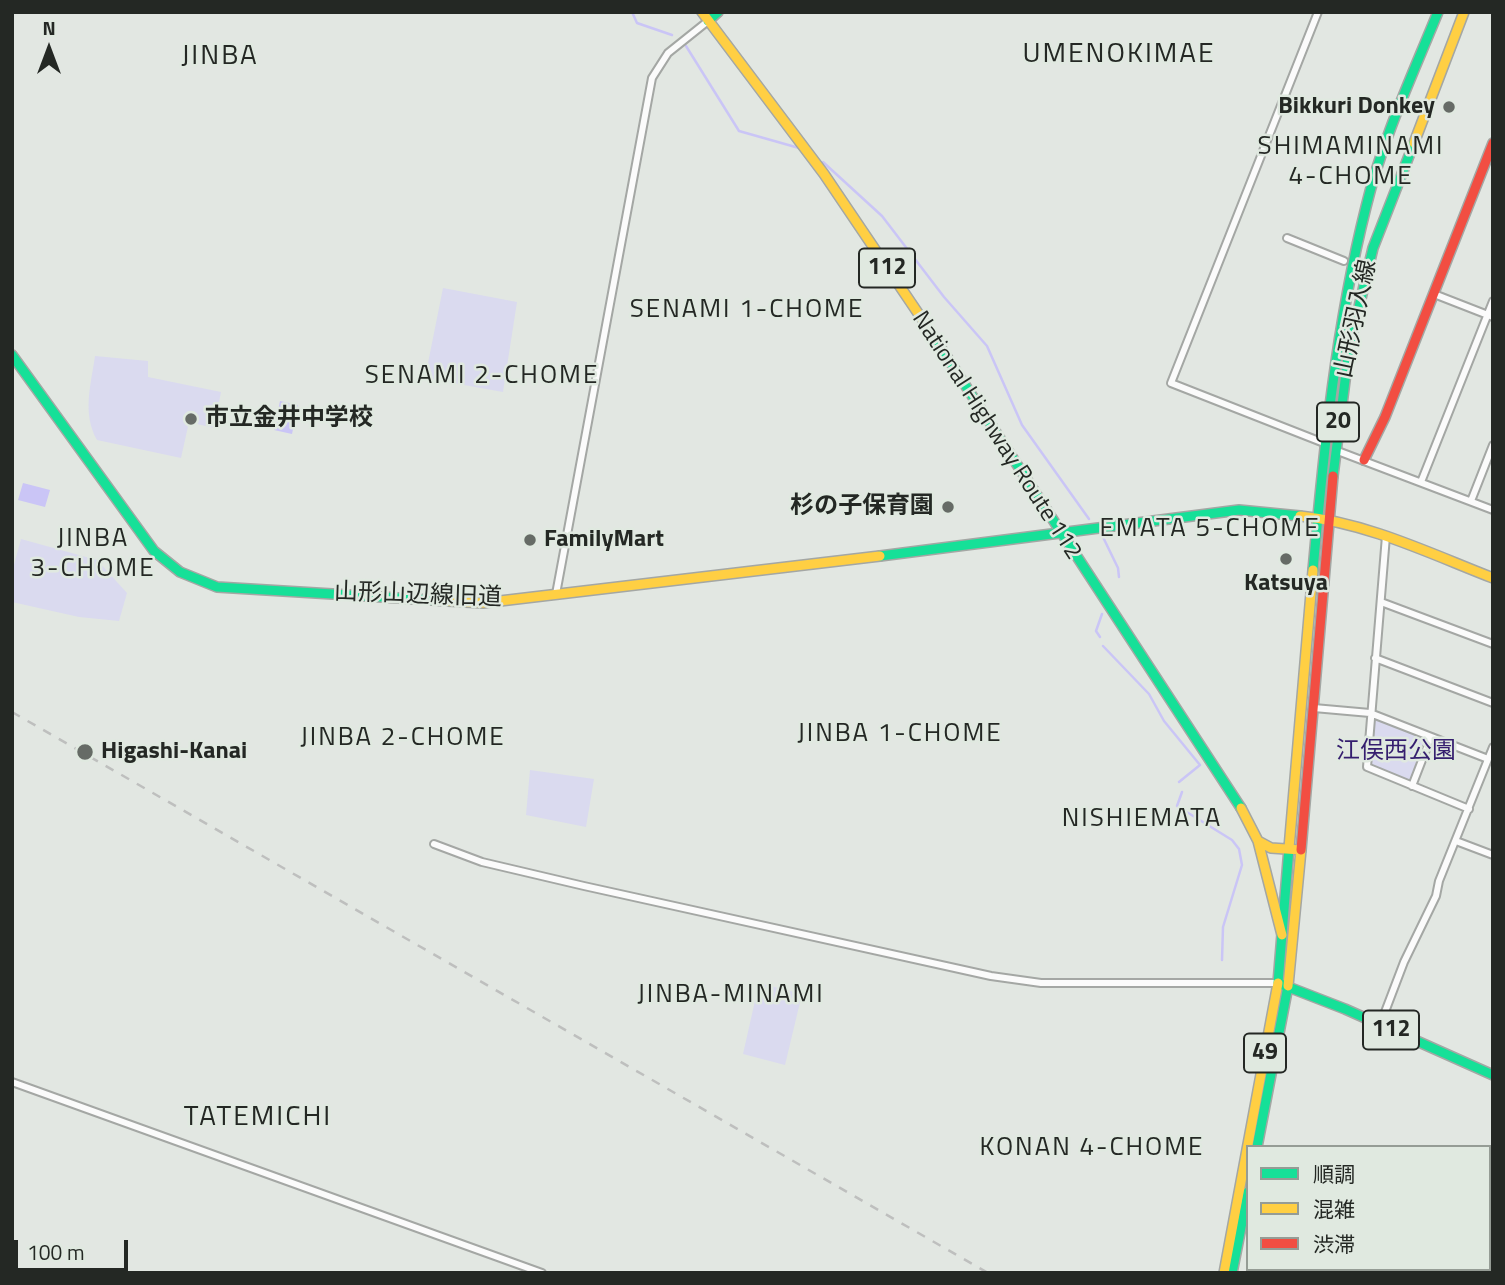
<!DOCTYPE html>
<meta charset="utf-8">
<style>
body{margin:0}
#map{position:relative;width:1505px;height:1285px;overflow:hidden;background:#e2e7e2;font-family:"Titillium Web","Noto Sans JP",sans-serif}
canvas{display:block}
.frame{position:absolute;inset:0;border:14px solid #242824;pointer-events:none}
.legend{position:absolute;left:1246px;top:1145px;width:245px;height:126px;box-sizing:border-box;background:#e0e9e0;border:2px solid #959c95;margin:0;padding:9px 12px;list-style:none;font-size:21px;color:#242824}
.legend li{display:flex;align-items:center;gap:14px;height:35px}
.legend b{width:35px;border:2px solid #959c95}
.north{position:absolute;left:14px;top:14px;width:70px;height:70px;-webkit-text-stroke:5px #e0e9e0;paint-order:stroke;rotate:0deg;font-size:19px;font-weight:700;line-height:28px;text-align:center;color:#242824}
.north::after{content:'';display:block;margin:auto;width:24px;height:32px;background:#242824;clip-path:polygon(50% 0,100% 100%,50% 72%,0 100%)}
.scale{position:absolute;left:14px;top:1240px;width:114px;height:32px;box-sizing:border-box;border:4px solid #242824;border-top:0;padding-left:9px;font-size:21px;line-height:24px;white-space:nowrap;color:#242824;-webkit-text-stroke:5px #e0e9e0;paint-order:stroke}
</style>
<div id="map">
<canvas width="1505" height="1285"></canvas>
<div class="frame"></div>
<ul class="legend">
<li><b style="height:9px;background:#16e098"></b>順調</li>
<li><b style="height:9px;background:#ffcf43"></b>混雑</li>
<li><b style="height:9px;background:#f24e42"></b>渋滞</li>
</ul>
<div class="north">N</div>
<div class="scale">100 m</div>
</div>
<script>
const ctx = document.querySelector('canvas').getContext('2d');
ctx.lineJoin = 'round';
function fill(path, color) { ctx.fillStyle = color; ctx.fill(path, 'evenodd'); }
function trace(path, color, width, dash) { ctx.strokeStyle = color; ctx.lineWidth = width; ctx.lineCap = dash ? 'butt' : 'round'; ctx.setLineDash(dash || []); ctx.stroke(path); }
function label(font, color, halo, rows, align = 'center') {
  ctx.font = font + ' "Titillium Web","Noto Sans JP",sans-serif'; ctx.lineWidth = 5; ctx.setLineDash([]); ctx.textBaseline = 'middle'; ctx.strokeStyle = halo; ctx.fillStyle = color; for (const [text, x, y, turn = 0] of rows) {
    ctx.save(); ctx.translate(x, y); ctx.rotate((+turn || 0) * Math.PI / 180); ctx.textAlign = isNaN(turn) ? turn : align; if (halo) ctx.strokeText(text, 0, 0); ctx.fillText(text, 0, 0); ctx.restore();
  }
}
const green = new Path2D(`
 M443,288L517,302L503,392L425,378Z
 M95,356L148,361V377L221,392L214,428L189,422L181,458L97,440C82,413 91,385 95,356Z
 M21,539L97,560L127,593L119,621L79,617L12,602V572Z
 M1370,713L1431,737L1412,786L1367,767Z
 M530,770L594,779L586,827L526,815Z
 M759,983L802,994L785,1065L743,1054Z
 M1372,1269H1439L1438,1273H1370Z`);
const water = new Path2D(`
 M280,401L298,405L292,434L274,430Z
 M23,483L50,490L45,507L18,500Z`);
const stream = new Path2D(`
 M632,12L637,23L672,35
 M686,46L739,131L799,148
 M823,162L882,216L944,297L987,346L1022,425L1089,519
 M1101,533L1118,568L1119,577
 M1100,637L1096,631L1102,614
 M1103,646L1149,694L1164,721L1200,765L1179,782
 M1182,792L1177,806L1232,840L1239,849L1242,865L1223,927L1222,960`);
const street = new Path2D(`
 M1318,12L1171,383L1324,443
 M1287,238L1344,261
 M1434,294L1493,317
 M1335,450L1493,510
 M1421,482L1493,301
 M1471,501L1493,445
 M1386,536L1367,767L1469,809
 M556,594L652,78L668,53L708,21
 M1381,602L1493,644
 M1375,658L1493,703
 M1314,708L1370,713L1488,759
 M1412,786L1431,737
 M1456,841L1493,855
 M434,844L482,862L584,886L991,976L1041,983H1278
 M1380,1025L1404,962L1436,896L1439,881L1493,747
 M12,1082L542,1273`);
const fast = new Path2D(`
 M708,21L718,12
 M924,322L1241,808
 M12,355L154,551L180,572L217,587L448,601
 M1333,476L1349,349L1373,248L1414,143
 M880,556L1239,510L1300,516
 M1313,570C1324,448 1336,326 1366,207C1382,140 1412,76 1438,12
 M1289,848L1278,983L1345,1009L1493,1075
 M1257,1147L1288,986
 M1232,1273L1248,1192`);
const slow = new Path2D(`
 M702,12L824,174L924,322
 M1414,143L1464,12
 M1300,516C1368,523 1431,554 1493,578
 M448,601L483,603L880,556
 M1241,808L1258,841L1282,935
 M1258,841L1271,848L1301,850L1288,986
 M1289,848L1313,570
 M1224,1273L1278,983`);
const jam = new Path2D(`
 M1364,460L1385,417L1493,143
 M1301,850L1333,476`);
const rail = new Path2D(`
 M12,712L988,1273`);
const markers = [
 [1449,107,7,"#666b66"],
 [191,419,7,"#666b66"],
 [948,507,7,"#666b66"],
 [530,540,7,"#666b66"],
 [1286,559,7,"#666b66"],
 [85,752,9,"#666b66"]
];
const shields = [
 [887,268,56],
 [1338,422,42],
 [1391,1030,56],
 [1265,1053,42]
];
const shieldNames = [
 ["112",887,268],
 ["20",1338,422],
 ["112",1391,1030],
 ["49",1265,1053]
];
const poiNames = [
 ["Bikkuri Donkey",1435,107,"right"],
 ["市立金井中学校",205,419],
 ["杉の子保育園",934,507,"right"],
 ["FamilyMart",544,540],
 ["Katsuya",1286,584,"center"],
 ["Higashi-Kanai",101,752]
];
const streetNames = [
 ["山形羽入線",1357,319,-78],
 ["National Highway Route 112",996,436,57],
 ["山形山辺線旧道",418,596,2]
];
const parkNames = [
 ["江俣西公園",1396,752]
];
const neighbourhoodNames = [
 ["SHIMAMINAMI",1351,148],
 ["4-CHOME",1351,178],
 ["SENAMI 1-CHOME",747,311],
 ["SENAMI 2-CHOME",482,377],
 ["EMATA 5-CHOME",1210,530],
 ["JINBA",93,540],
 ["3-CHOME",93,570],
 ["JINBA 1-CHOME",900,735],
 ["JINBA 2-CHOME",403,739],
 ["NISHIEMATA",1142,820],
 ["JINBA-MINAMI",731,996],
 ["KONAN 4-CHOME",1092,1149]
];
const quarterNames = [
 ["UMENOKIMAE",1119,55],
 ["JINBA",220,57],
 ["TATEMICHI",258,1118]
];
fill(green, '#dadaef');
fill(water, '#cac5f6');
trace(stream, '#cac5f6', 2.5);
trace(street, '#a4a7a4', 10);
trace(fast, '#a4a7a4', 12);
trace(slow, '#a4a7a4', 12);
trace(jam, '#a4a7a4', 12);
trace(street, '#fbfbfb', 6);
trace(fast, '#16e098', 9);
trace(slow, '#ffcf43', 9);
trace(jam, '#f24e42', 9);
trace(rail, '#bebfbe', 2.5, [9, 9]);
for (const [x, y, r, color] of markers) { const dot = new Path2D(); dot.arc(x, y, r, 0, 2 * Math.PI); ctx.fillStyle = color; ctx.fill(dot); trace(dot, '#e0e9e0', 2.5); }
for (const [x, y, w] of shields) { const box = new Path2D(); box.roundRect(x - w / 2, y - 19.5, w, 39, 5); ctx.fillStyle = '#e0e9e0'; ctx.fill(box); trace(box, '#242824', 2); }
label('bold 23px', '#242824', null, shieldNames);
label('bold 24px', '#242824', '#e0e9e0', poiNames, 'left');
label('24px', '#242824', '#e0e9e0', streetNames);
label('24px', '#351e6f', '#e0e9e0', parkNames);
ctx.letterSpacing = '2px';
label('26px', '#242824', '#e0e9e0', neighbourhoodNames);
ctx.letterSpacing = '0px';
ctx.letterSpacing = '2px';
label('28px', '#242824', '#e0e9e0', quarterNames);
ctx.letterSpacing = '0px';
</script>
